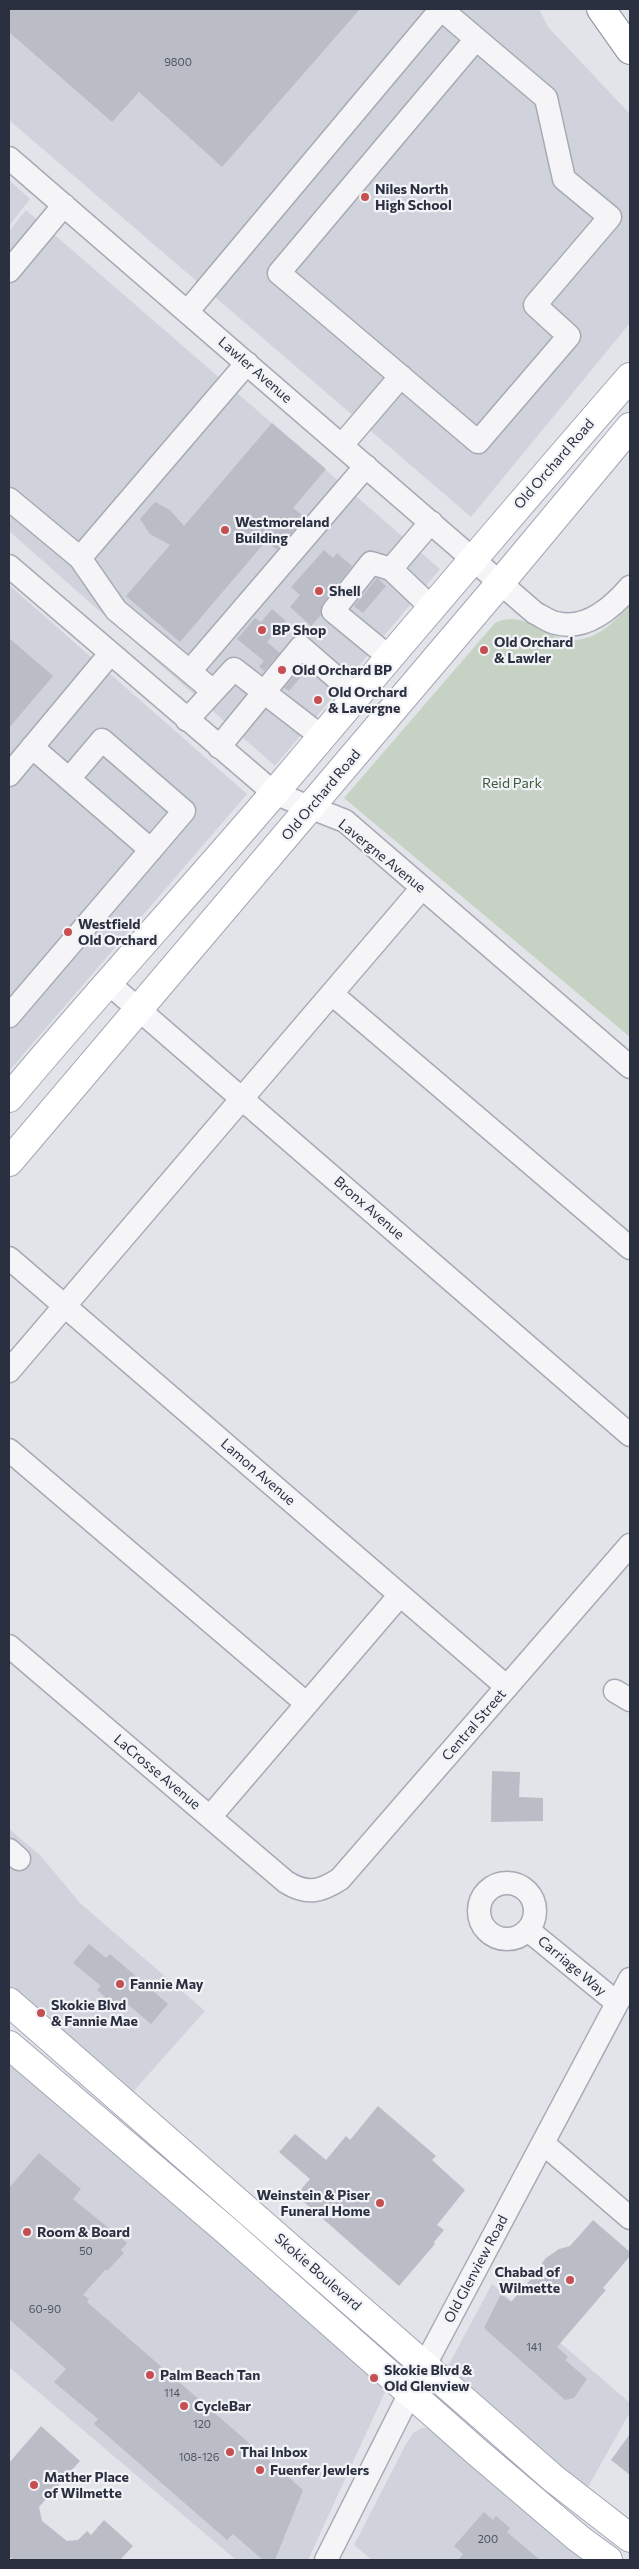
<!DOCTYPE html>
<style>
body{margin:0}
#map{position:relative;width:639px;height:2569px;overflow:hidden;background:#e2e4ea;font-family:Commissioner,sans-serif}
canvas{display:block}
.frame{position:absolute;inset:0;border:10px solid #2b3041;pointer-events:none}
</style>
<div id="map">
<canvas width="639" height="2569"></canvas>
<div class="frame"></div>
</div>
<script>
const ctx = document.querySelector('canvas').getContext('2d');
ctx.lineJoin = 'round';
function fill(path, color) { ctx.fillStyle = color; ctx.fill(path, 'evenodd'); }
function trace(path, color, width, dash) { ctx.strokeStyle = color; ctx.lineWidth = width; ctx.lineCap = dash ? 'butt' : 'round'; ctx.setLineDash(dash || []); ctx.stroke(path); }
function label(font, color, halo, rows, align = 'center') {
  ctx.font = font + ' Commissioner,sans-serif'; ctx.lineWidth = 4.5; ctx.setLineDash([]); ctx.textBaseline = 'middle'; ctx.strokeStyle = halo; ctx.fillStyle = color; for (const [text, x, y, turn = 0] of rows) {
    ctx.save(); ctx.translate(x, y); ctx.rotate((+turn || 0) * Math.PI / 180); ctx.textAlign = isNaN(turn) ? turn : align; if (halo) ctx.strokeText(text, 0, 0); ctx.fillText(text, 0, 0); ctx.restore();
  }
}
const built = new Path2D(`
 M9,9H539L548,27L630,114V323L471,517L9,120Z
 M9,180L30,199L9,226Z
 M26,210L440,569L275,766L9,531V231Z
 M9,585L247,794L9,1071Z
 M9,1829L40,1855L80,1903L205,2011L131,2094L9,1989Z
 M9,2061L121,2155L386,2390L308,2560H236L9,2367Z
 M492,2284L630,2403V2412L587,2489L448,2366Z
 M422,2428H431L588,2560H372L354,2545L405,2446L413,2433Z`);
const green = new Path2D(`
 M630,604V1037L344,798L495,623C540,600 563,685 630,604Z`);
const building = new Path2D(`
 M9,9H360L222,167L139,92L112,122L9,32Z
 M272,423L326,469L293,508L305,517L277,550L266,541L180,642L126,596L170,545L150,534L140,519L155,502L170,510L184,526Z
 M324,550L333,558L337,553L352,566L323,603L321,615L311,626L290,607L300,595L291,587Z
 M377,578L386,586L363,613L354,606Z
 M272,609L286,621L267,642L280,653L264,671L259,666L264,661L237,639L255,618L261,622Z
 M9,638L53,676L9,728Z
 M300,669L304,673L289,691L284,688Z
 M492,1771L520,1772L519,1797L543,1798V1821L491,1822Z
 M89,1944L106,1958L110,1954L168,2004L151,2024L126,2003L120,2010L97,1990L101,1986L73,1963Z
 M378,2106L436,2156L432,2160L465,2190L437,2225L444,2230L434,2242L435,2244L399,2286L296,2195L310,2179L279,2152L295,2134L326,2160L346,2136L350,2140Z
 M39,2153L81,2189L73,2199L127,2243L121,2250L124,2253L108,2270H105L83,2295L89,2299L87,2302L303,2490L275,2560H263L233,2534L227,2540L94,2424L98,2419L54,2382L66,2369L9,2319V2188Z
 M593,2220L630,2252V2256L603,2288L606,2290L557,2347L568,2357L565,2360L587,2379L574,2398L565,2400L484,2328L501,2294L511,2302L543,2265L542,2263L546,2258L559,2249L570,2246Z
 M41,2426L80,2461L39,2507L42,2521L67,2541L78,2540L87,2531L91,2535L104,2520L133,2546L120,2560H13L9,2556V2463Z
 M630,2434V2475L611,2460Z
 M484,2512L493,2520L496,2516L510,2528L507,2532L540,2560H458L463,2554L454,2546Z`);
const minor = new Path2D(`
 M441,9L546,98L564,179L610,217L535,305L569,336L478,442L279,273L476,39
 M9,158L535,613C542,616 549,622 556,623C586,631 612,608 630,587
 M9,271L64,205
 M187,312L441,9
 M342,445L401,376
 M9,499L80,558L116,610L213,691
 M80,558L247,363
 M9,566L274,793L345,821L630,1067
 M431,607L391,569L431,522
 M389,657L333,611L371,563L391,569
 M190,671L366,466
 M187,720L234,669L322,737
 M32,747L151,850
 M219,747L301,647L356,695
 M9,775L110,654
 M107,982L630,1435
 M332,994L630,1248
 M9,1016L184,811L102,740L69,779
 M9,1258L507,1687
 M9,1371L422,888
 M9,1450L307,1704
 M9,1646L286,1882C307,1895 320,1892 340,1879L630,1545
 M615,1691L630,1700
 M210,1817L400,1595
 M9,1850L19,1859
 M479 1911a28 28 0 1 1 56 0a28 28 0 1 1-56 0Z
 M528,1930L616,2002
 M544,2144L630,2218
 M326,2560L411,2391L630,1979`);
const major = new Path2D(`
 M9,1098C96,994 188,894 276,791C393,653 511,514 630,377
 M9,1162L501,582L630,427
 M9,2002L554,2479L630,2538
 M9,2045L227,2231L477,2452L578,2538L608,2560`);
const highway = new Path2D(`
 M601,9L630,50`);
const markers = [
 [365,197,5,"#c64f52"],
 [225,530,5,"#c64f52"],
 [319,591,5,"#c64f52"],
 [262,630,5,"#c64f52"],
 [484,650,5,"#c64f52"],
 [282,670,5,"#c64f52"],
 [318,700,5,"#c64f52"],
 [68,932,5,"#c64f52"],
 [120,1984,5,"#c64f52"],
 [41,2013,5,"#c64f52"],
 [380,2203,5,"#c64f52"],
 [27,2232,5,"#c64f52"],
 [570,2280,5,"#c64f52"],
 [150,2375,5,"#c64f52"],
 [374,2378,5,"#c64f52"],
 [184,2406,5,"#c64f52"],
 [230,2452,5,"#c64f52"],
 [260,2470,5,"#c64f52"],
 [34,2485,5,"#c64f52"]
];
const numberNames = [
 ["9800",178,62],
 ["50",86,2251],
 ["60-90",45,2309],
 ["141",534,2347],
 ["114",172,2393],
 ["120",202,2424],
 ["108-126",199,2457],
 ["200",488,2539]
];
const poiNames = [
 ["Niles North",375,189],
 ["High School",375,205],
 ["Westmoreland",235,522],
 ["Building",235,538],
 ["Shell",329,591],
 ["BP Shop",272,630],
 ["Old Orchard",494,642],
 ["& Lawler",494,658],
 ["Old Orchard BP",292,670],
 ["Old Orchard",328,692],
 ["& Lavergne",328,708],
 ["Westfield",78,924],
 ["Old Orchard",78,940],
 ["Fannie May",130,1984],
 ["Skokie Blvd",51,2005],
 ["& Fannie Mae",51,2021],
 ["Weinstein & Piser",370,2195,"right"],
 ["Funeral Home",370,2211,"right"],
 ["Room & Board",37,2232],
 ["Chabad of",560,2272,"right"],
 ["Wilmette",560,2288,"right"],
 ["Skokie Blvd &",384,2370],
 ["Old Glenview",384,2386],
 ["Palm Beach Tan",160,2375],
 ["CycleBar",194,2406],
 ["Thai Inbox",240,2452],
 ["Fuenfer Jewlers",270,2470],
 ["Mather Place",44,2477],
 ["of Wilmette",44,2493]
];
const streetNames = [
 ["Lawler Avenue",255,370,41],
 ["Old Orchard Road",554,464,-49],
 ["Old Orchard Road",321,795,-50],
 ["Lavergne Avenue",382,856,39],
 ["Bronx Avenue",369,1208,41],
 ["Lamon Avenue",258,1472,41],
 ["Central Street",474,1725,-49],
 ["LaCrosse Avenue",157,1772,40],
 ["Carriage Way",572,1966,40],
 ["Old Glenview Road",476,2269,-62],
 ["Skokie Boulevard",318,2272,41]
];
const parkNames = [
 ["Reid Park",512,783]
];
fill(built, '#d0d3db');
fill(green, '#c6d3c4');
fill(building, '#babdc6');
trace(minor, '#a7aab4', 25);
trace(major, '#a2a7b5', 30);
trace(highway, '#8a909f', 30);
trace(minor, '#f5f5f8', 22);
trace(major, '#fff', 28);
trace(highway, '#fff', 28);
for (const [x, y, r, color] of markers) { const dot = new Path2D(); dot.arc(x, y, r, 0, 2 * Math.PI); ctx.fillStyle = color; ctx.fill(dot); trace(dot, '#f2f3f7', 2); }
label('11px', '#4f5362', null, numberNames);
label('bold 14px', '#2b3041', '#f2f3f7', poiNames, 'left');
label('14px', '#2b3041', '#f2f3f7', streetNames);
label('14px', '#3b5b39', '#f2f3f7', parkNames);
</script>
